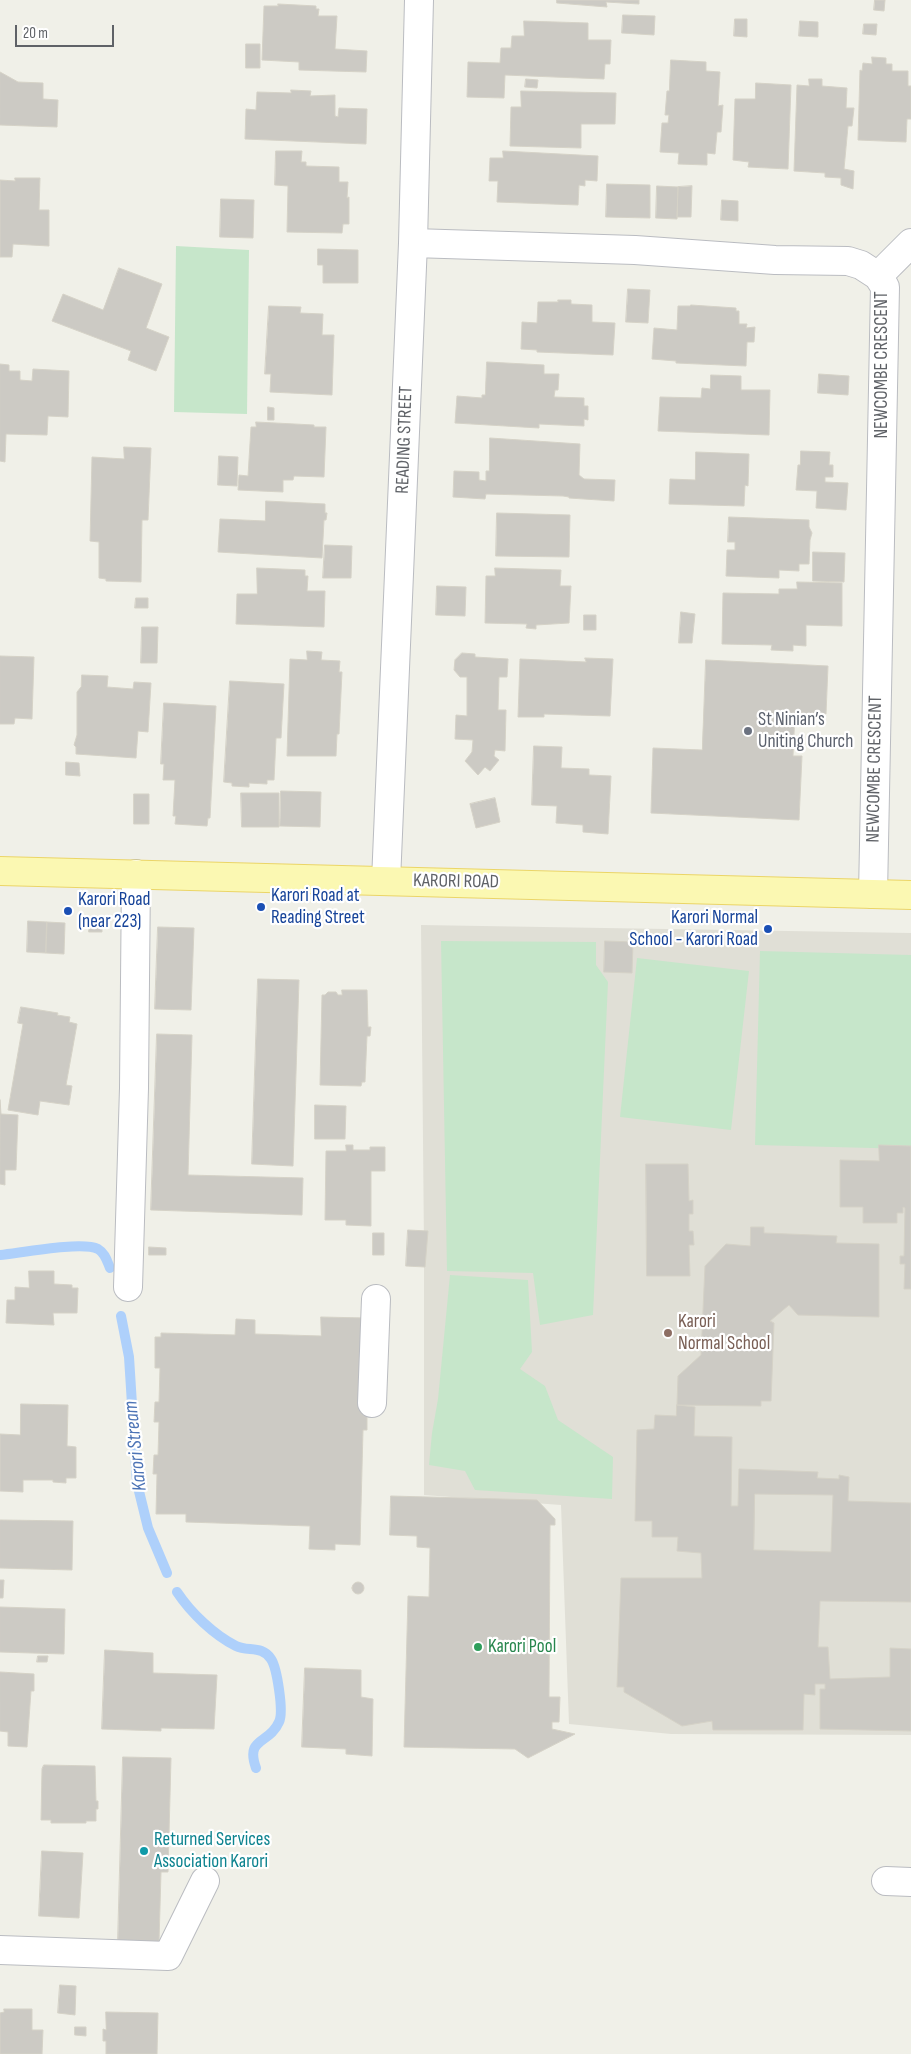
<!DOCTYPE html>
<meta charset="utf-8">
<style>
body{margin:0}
#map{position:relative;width:911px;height:2054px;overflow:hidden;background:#f0f0e8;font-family:"Sofia Sans Condensed",sans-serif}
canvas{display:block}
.scale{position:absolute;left:15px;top:25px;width:99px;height:22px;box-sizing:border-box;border:2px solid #5f6267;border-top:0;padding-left:6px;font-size:15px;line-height:18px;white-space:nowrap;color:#5f6267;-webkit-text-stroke:4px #fff;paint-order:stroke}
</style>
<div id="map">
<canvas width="911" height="2054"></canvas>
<div class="scale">20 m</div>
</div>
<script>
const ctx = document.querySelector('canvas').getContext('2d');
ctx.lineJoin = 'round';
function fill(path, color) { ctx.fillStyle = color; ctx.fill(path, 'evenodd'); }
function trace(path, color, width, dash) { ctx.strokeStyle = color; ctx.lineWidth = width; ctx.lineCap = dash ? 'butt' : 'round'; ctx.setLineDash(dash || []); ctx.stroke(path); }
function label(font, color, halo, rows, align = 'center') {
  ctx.font = font + ' "Sofia Sans Condensed",sans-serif'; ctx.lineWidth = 4.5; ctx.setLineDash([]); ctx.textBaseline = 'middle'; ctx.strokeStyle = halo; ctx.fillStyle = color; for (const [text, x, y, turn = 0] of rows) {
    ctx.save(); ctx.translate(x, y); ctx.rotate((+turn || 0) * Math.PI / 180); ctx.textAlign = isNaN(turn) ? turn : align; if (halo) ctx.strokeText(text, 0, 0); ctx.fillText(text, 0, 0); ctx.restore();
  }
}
const education = new Path2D(`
 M421,925L911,933V1735L671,1734L569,1724L561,1505L424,1495V1248Z`);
const green = new Path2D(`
 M176,246L249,250L247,414L174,412Z
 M441,941L596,942V965L608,982L593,1315L540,1325L533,1273L447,1271Z
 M760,951L911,955V1149L755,1145Z
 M637,958L749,971L731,1130L620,1117Z
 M450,1275L528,1280L532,1352L520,1369L545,1386L558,1420L613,1457L612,1499L475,1490L465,1471L429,1465L432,1433L438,1399Z`);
const stream = new Path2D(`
 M0,1255C20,1253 82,1241 98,1249C105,1253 107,1261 110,1268
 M121,1316L129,1357L137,1483L148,1528L167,1573
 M177,1592C191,1613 214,1635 236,1646C248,1652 262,1645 271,1659C277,1668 284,1712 279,1722C269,1745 245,1737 256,1768`);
const building = new Path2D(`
 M557,0H639V4L606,2L607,7L557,3Z
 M875,0H885L884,11L874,10Z
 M278,4L316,6V9H319L318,16H337L335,49L367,51L366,72L299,70V62L262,60L264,6H278Z
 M623,15L655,16L654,35L622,33Z
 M735,19H747V37L734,36Z
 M524,21L588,23V40H611L610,64H605L604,79L505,75L504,98L467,97L468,62L500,63L501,48H511L512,36H524Z
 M800,21L818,22V37L799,36Z
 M864,24H877L876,35L863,34Z
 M246,44H260V68H246Z
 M872,57L886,58V64H892V71H908V86H911V119H907L906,142L858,140L860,70L862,71L863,63L872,64Z
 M671,60L706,62V71L720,72L718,106L723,105L721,132H717L715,154L707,153V165L678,164L679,153L660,152L662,123H668L669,115H665L667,91H669Z
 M0,72L18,82L43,83V99L58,100L57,127L0,125Z
 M526,79L538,80L537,88L525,87Z
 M809,79H822V86L847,88L846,108H854L852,126H848L844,169L854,171L853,189L841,185V178L825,177V173L794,171L797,85L809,86Z
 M756,83L791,85L788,169L748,167L749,162L733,160L735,99H755Z
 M291,90L311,91L310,96L335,95V116L338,117L339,108L367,109L366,144L245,139L246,109L256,110L257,92L291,93Z
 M521,91L616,93L615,124H581V148L510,146L511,107H521Z
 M276,151H302L301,162H306V166L339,167V182H348L347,198L349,197V224H343L342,233L287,232L288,186L275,185Z
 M503,151L598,156L597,181L585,180V186L579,185L578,205L497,202L498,181H489L490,158H503Z
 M15,178H40L39,210H49V246L13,244L12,257H0V180L15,181Z
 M607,184L650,185V218L606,217Z
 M657,186L678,187L677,219L656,218Z
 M692,186L691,217H677L678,187Z
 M221,199L254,200L253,238L220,237Z
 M722,200L738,201V221L721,220Z
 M318,249L358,250V283H323V265H318Z
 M119,268L162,284L146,328L169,337L156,371L128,360L131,351L52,321L63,294L103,310Z
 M628,289L650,290L648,323L626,322Z
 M558,300H571V304L592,305V322L615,323L613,355L537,352V350L521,349L522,322L537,323L538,302H558Z
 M691,305L736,308V311H739V324H747L746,328L755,327L754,342H747L746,366L676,363V361L652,359L654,328L677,330L678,306H690Z
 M269,306L301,307L300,313L323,314L322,335H334L332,395L270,392L271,374H265Z
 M487,362L544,365V374H559L558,390H555L554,397L584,398V406H588V420L584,419V426L539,424V428L455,423L457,396L482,398V395H485Z
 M0,364L9,365V371H20V380L32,381L33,369L69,371L68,417L48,416L47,435L6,434L5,462L0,461Z
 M819,374L849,376L848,395L818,393Z
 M711,375L741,376V390H770L769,435L658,431L660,397L701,398L702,388L710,389Z
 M268,407L274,408V420H268Z
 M256,422L314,425V427H326L324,477L294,476L293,480H283V492L238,490L239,475L248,476L251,427H256Z
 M490,438L580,444L579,475L584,479L615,480L614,501L569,498V497L563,496L486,494L485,499L453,497L454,471L479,472V480L486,481V471H489Z
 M124,447L151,448L148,520H142L141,582L106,581V579L99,578V542L90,541L92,457L124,459Z
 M801,451L830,452L829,465H833V477H825V482L848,483L846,510L816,508L817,491L796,490L798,465H800Z
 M696,452L749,454L748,486L745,485L744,506L669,504L670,479L695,480Z
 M219,456L238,457L237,486L218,485Z
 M266,501L325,504V513H327L326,520H324L322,558L218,552L220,519L265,521Z
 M497,513L570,515L569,557L496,556Z
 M729,517L809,520V527L812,533L810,540L809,564H799V571L779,570V578L726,576L727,550H735V542H728Z
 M325,545L352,546L351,578H323Z
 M813,552L845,553L844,582L813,581Z
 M257,568L305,570V576H308L307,591H325L324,627L236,624L237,594H257Z
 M495,568L561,570L560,586H571L569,623L536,625V629L526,628L527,624L485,623L486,576H495Z
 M797,582L842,583V626L806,625V646L793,645V651L771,650L772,645L722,644L723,593L779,594V589H797Z
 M437,586L466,587L465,616L436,615Z
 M136,598H148V608H135Z
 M681,612L695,614L692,643H679Z
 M584,615H596V630H584Z
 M142,627H158L157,663H141Z
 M307,651L322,652L321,660L340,661L339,672H342L339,734H337L336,756H287L290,659L307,660Z
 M462,653L475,654V657L508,659L507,677H499L498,710H506L505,751L495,750L494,756L499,760L490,771L485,767L478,775L465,761L472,752L473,740L455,739L456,715L467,716V677H460L454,670L455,660Z
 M0,656L34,657L32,719L15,718L14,724H0Z
 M585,658L613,659L610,716L544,714V717H518L520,659L586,662Z
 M706,660L828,666L826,714L795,713L793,756H802L799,820L651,813L653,748L702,750Z
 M82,675L108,676L107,687L133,689L134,682L151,683L148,732L138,731L136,758L76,754V747L74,745L77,735V692L81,687Z
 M230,681L284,684L281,738H276L274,780H267V784L249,783V787L232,786V783L224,782Z
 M164,703L216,706L210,818H208L207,826L175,824L176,816H173L175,780H163L164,764H161Z
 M534,746L562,747L561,768L589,769V775L611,776L608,834L583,832V825L556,823L557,806L532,805Z
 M66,762L79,763L80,776L66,775Z
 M281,791L321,792L320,827L280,826Z
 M241,793H279V827H242Z
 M134,794H149V824H134Z
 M495,798L500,822L476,828L470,804Z
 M28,921L47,922L46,953L27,952Z
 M89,921H102V932H89Z
 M47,922L65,923L64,954L46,953Z
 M158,927L194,928L191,1010L155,1009Z
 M605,941L633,942L632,973L604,972Z
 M258,979L299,980L293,1166L252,1164Z
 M342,990H367L368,1027H371L370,1036H367L365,1082H362L361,1086L320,1085L322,995H325L328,992H336L338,995H342Z
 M21,1007L58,1013L57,1015L70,1017L69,1022L77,1024L66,1085L72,1086L69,1105L40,1101L38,1115L8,1110L23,1024L18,1023Z
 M157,1034L192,1035L188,1175L303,1178L302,1215L151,1210Z
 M0,1100L1,1114L18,1115L16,1170H5V1185L0,1184Z
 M315,1105L346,1106L345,1139H315Z
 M346,1145H353V1150H370V1147H385V1171H371V1226L346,1225V1220H325L326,1151H346Z
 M879,1145L911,1146V1289H904L905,1264H900V1256H904L905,1208L903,1207V1213H897V1223H863V1207H840V1160L879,1161Z
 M646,1164H688L689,1201L693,1200V1214H689V1231H693L694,1245H689L690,1276H647Z
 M751,1227H764V1233L837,1236L836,1243L879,1244V1317L798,1315L789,1305L770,1321L774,1323L771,1401H761V1406L677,1405L678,1376L701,1355L705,1266L726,1244L750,1246Z
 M408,1230L428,1231L425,1267L406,1266Z
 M373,1233H384V1255H373Z
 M149,1247L166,1248V1255H149Z
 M29,1271H54V1284L72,1285V1288H78L77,1313H53L54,1325L6,1323L7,1300H15V1287L29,1288Z
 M321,1317L366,1318L367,1410V1430H363L360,1545L335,1544V1550L309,1549L310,1526L186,1522V1514H156L157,1474H153L154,1455H158L159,1422H154L155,1402H159L160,1368H155V1337H161V1333L235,1335L236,1319L255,1320V1334L321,1336Z
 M21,1404L68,1405L67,1446L76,1447V1478H66V1483L53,1482V1480H23V1492L0,1491V1434L20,1435Z
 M677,1405L695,1407L694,1436L732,1437L731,1506H738L739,1469L818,1472L817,1478L839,1479V1475L849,1477L848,1501L911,1503V1602L820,1601L818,1647H828L830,1679L890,1677V1648L911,1649V1731L820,1729V1689H825V1684H815V1695L804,1694L803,1730H713L712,1721L682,1726L624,1692V1687H617L621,1578H702L701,1553L677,1551L678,1537H652V1521H635L637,1430L654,1429L655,1415L676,1416Z
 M755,1494L833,1495L831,1552L754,1550Z
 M391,1496L537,1500L555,1519V1525H550L549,1697H560L559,1722H552V1729L575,1734L528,1758L515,1749L404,1747L408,1596L429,1597L430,1548L417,1547V1536L390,1535Z
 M0,1520L73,1521L72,1570L0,1568Z
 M0,1580H4L3,1598H0Z
 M352 1588a6 6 0 1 1 12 0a6 6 0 1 1-12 0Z
 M0,1607L65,1609L64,1654L0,1652Z
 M105,1650L153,1653V1673L217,1675L214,1729L161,1728V1731L102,1729Z
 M38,1656H48L47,1662H37Z
 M305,1668L361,1670V1697L373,1699L372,1756L346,1754V1749L302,1747Z
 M0,1672L34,1674V1691H31L27,1747L8,1746V1732L0,1731Z
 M123,1757L171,1758L168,1872H161L159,1942L118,1941Z
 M44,1765L95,1766L96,1801H98V1809H96V1821H86V1823H51V1820H41L42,1769Z
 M42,1851L83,1853L79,1918L39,1916Z
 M60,1985L76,1986L75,2015L58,2013Z
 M4,2009H32V2030H43L42,2054H0V2013L4,2012Z
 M106,2012L158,2013L157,2054H106V2041H103V2029L106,2030Z
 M75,2027H86V2036L75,2035Z`);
const minor = new Path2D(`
 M413,243L635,250L775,260L848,261L861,265L878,276L885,287L873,894
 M878,276L911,243
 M386,881L413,243L419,0
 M128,1287L134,1088L136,874
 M372,1403L376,1299
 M886,1881L911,1882
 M0,1950L168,1956L205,1881`);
const major = new Path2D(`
 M0,871L911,895`);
const markers = [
 [748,731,5,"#6b7280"],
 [261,907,5,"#1a4fb4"],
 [68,911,5,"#1a4fb4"],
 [768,929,5,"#1a4fb4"],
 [668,1333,5,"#8d6e63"],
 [478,1647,5,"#2e9e5b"],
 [144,1851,5,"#0f9aa8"]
];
const streetNames = [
 ["NEWCOMBE CRESCENT",882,365,-90],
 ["READING STREET",405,440,-88],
 ["NEWCOMBE CRESCENT",875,769,-89],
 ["KARORI ROAD",456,882,1]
];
const worshipNames = [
 ["St Ninian’s",758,720],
 ["Uniting Church",758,742]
];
const transitNames = [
 ["Karori Road at",271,896],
 ["Reading Street",271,918],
 ["Karori Road",78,900],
 ["(near 223)",78,922],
 ["Karori Normal",758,918,"right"],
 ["School - Karori Road",758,940,"right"]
];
const educationNames = [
 ["Karori",678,1322],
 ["Normal School",678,1344]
];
const leisureNames = [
 ["Karori Pool",488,1647]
];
const cultureNames = [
 ["Returned Services",154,1840],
 ["Association Karori",154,1862]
];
const waterNames = [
 ["Karori Stream",136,1446,-96]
];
fill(education, '#e0dfd6');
fill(green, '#c6e6ca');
trace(stream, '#aed0fb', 10);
fill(building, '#cccac4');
trace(building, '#d5d2c7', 1);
trace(minor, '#babcc1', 30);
trace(major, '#ebd567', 30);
trace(minor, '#fff', 28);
trace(major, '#fbf8b2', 28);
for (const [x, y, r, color] of markers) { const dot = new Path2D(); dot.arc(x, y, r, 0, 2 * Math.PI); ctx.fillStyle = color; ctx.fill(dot); trace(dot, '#fff', 2); }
label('19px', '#5f6267', '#fff', streetNames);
label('19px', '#5b616d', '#fff', worshipNames, 'left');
label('19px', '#164399', '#fff', transitNames, 'left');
label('19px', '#785e54', '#fff', educationNames, 'left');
label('19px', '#27864d', '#fff', leisureNames, 'left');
label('19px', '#0d838f', '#fff', cultureNames, 'left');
label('italic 20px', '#4d74b6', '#fff', waterNames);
</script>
